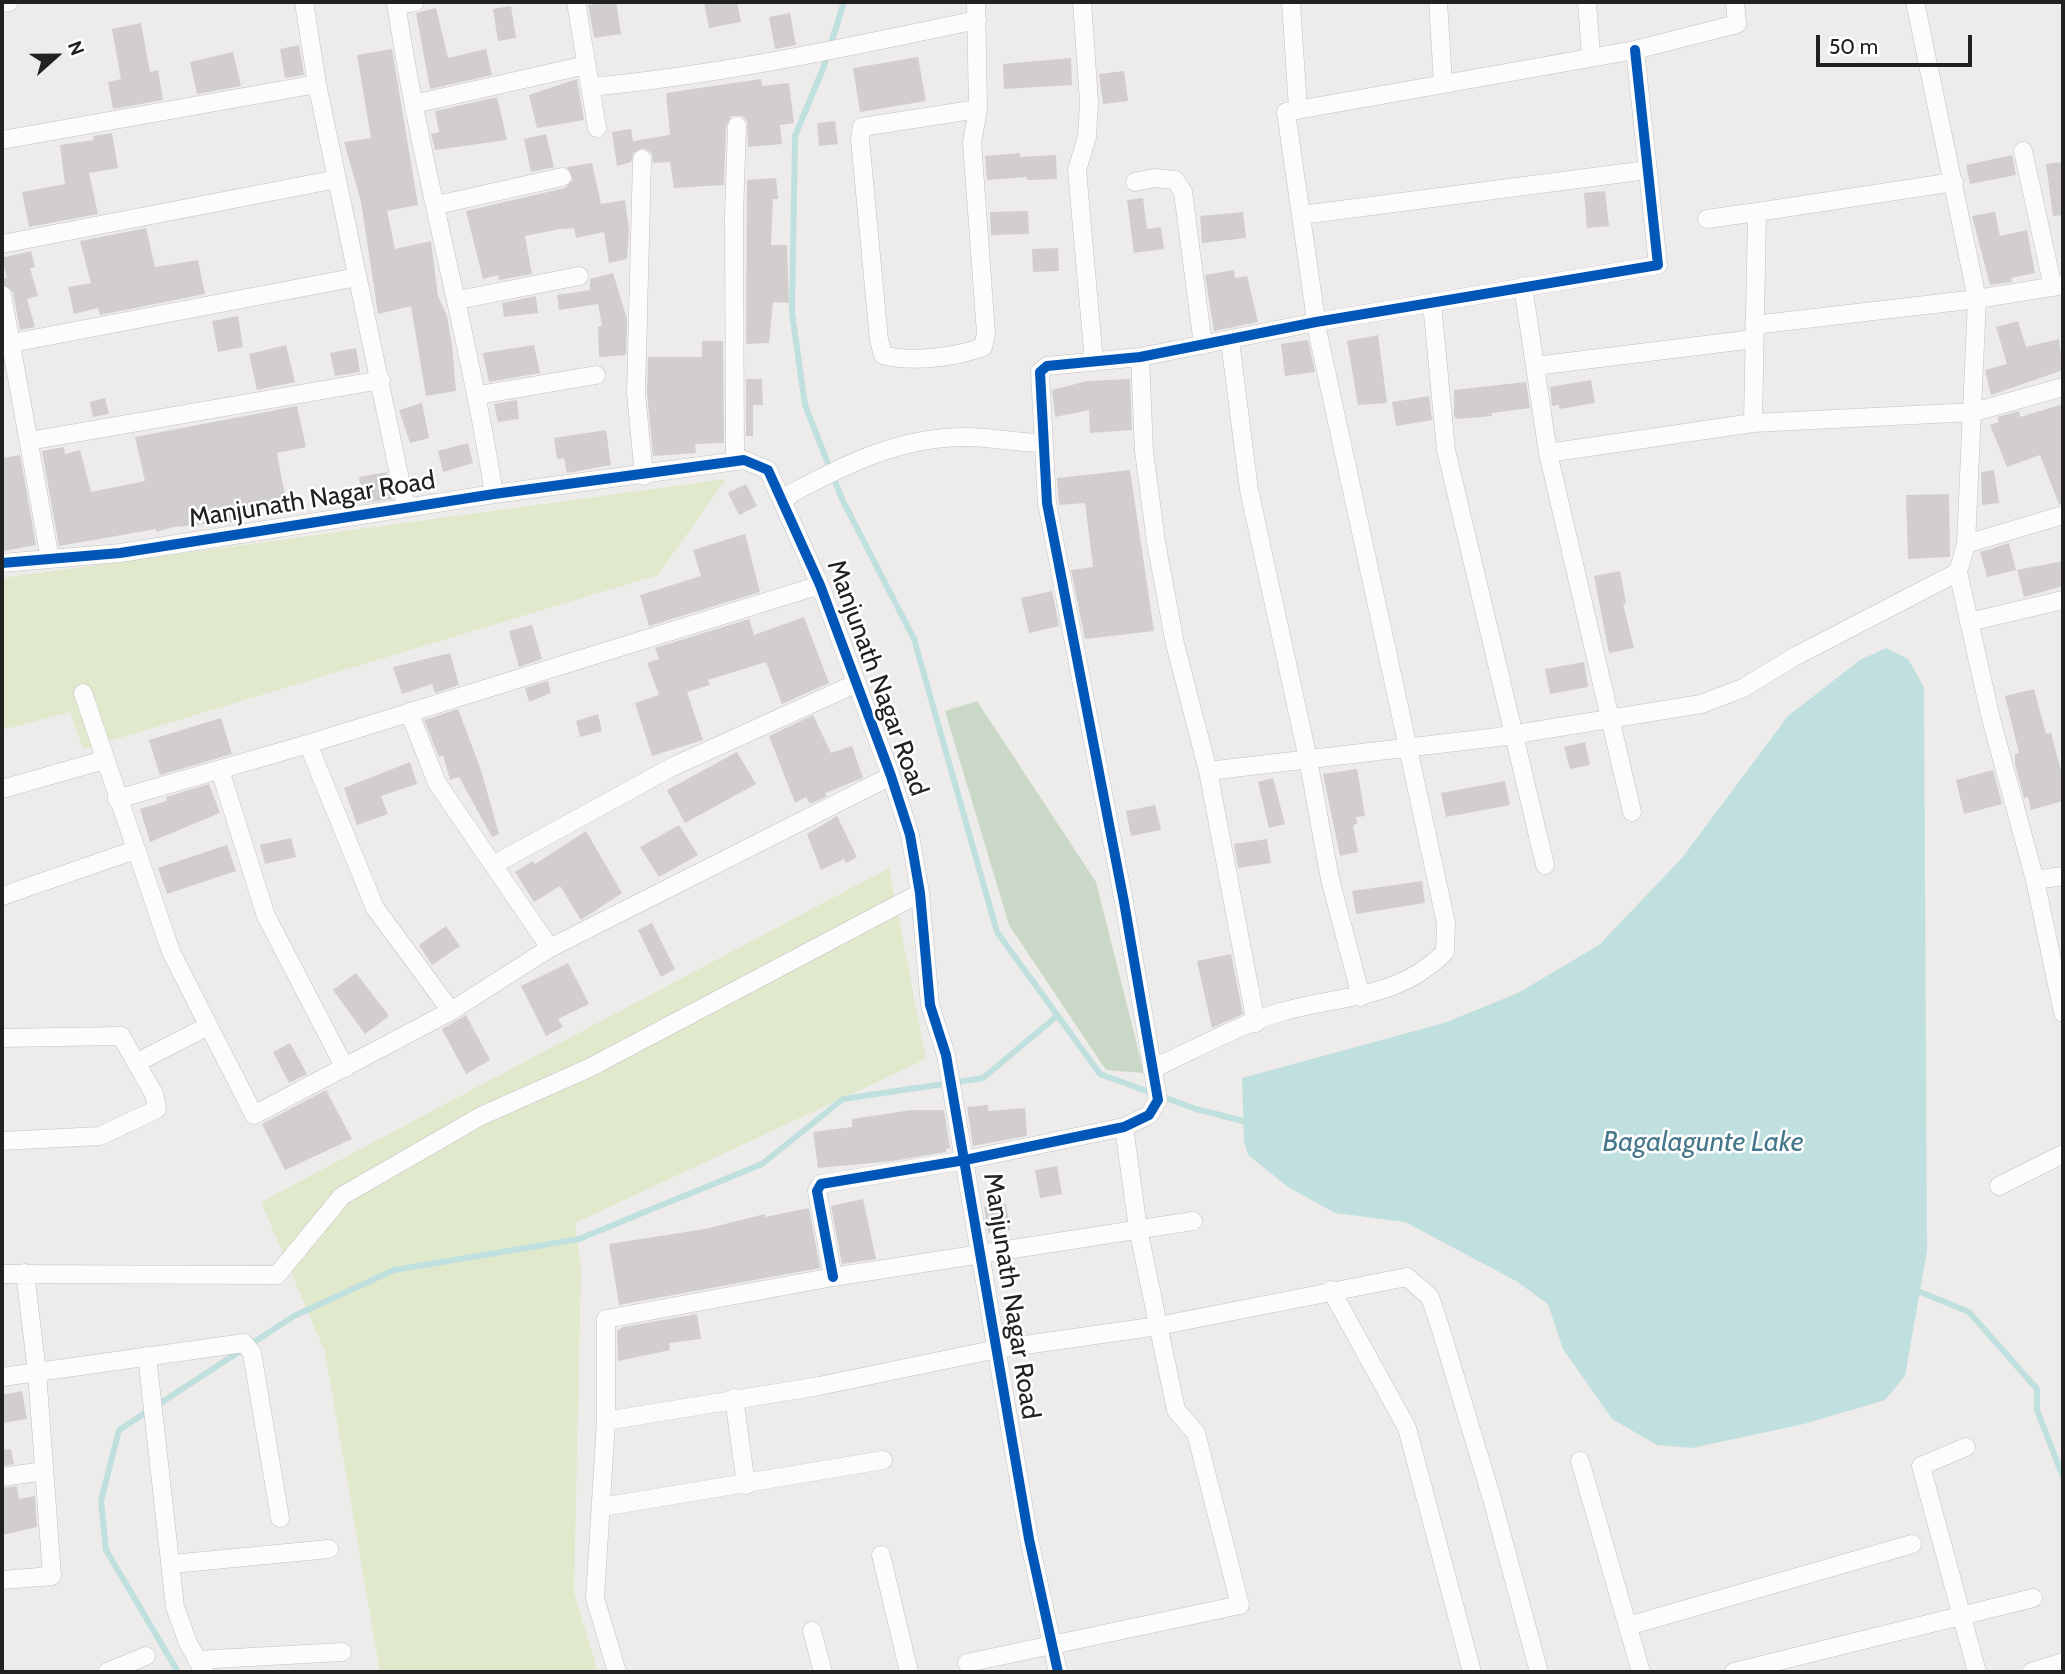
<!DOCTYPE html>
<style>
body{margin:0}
#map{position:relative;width:2065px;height:1674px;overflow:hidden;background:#eeecea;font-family:Cabin,sans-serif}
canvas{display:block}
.frame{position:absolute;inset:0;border:4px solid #212121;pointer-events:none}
.north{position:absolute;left:21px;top:21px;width:70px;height:70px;-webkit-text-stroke:5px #fff;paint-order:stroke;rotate:69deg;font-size:19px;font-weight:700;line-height:28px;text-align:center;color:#212121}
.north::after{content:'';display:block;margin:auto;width:24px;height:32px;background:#212121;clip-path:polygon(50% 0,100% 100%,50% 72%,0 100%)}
.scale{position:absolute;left:1816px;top:35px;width:156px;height:32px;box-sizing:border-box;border:4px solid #212121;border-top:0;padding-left:9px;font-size:21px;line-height:24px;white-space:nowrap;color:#212121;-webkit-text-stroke:5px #fff;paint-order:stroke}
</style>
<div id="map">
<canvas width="2065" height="1674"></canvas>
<div class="frame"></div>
<div class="north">N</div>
<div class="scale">50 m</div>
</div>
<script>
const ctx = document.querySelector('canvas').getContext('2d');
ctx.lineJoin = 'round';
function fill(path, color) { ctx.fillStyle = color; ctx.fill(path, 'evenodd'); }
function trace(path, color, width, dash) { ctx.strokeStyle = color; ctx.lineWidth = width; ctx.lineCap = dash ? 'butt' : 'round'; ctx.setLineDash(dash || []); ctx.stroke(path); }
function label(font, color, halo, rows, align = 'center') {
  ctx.font = font + ' Cabin,sans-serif'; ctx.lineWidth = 5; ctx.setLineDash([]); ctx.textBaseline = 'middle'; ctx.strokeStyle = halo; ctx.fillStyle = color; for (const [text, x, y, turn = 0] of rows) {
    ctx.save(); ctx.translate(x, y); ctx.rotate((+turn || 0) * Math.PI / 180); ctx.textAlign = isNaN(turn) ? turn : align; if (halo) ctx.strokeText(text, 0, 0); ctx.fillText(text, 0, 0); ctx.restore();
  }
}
const grass = new Path2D(`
 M726,479L658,575L83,749L70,712L2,730V578Z
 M889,868L926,1059L575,1223L581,1270L574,1593L598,1672H380L325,1352L261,1202Z`);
const cemetery = new Path2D(`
 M977,701L1096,882L1144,1073L1106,1070L1009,925L945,711Z`);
const water = new Path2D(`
 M1886,648L1908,659L1924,687L1927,1251L1905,1376L1885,1400L1804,1424L1692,1448L1657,1445L1612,1419L1563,1349L1548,1304L1516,1281L1405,1222L1335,1213L1288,1187L1248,1155L1244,1141L1242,1078L1444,1023L1518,993L1599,945L1682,858L1788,716L1860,660Z`);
const stream = new Path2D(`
 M844,2L824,66L795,136L792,313L805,405L842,499L914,639L997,932L1100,1074L1196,1109L1251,1123
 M1913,1289L1969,1312L2037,1389V1410L2063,1477
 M178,1672L106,1550L101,1501L119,1430L294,1316L394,1270L579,1239L762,1164L843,1099L983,1078L1057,1016`);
const building = new Path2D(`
 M616,2L621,34L594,38L588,5Z
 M704,2H737L741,22L709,28Z
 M511,6L516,38L498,41L493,9Z
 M436,8L448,58L486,49L492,75L430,89L416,13Z
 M790,13L796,45L775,49L769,17Z
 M141,23L150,72L158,70L163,100L113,109L108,82L121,79L112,29Z
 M299,45L304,75L285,78L280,49Z
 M392,49L418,205L387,211L395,249L431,241L438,296L447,316L452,345L456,391L426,396L411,306L378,314L361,202L344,142L371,138L357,55Z
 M233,52L241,86L197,94L190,62Z
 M918,57L926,101L860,112L853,68Z
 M1071,58L1072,85L1004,89L1003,64Z
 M1124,71L1128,101L1103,104L1099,74Z
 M577,79L584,120L537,128L529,95Z
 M761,79L762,86L789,83L794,123L780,125L782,144L748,147L747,121L742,116H731L726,126L724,185L674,188L670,162L653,163L652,153L643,148L633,153L631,162L617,166L612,132L631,129L633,141L670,135L666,93Z
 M497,97L507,140L435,150L431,134L439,132L435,111Z
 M835,121L838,144L819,146L817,123Z
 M112,133L118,168L89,173L98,214L29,227L22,192L65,184L60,145L94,140L93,136Z
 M546,134L554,167L531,172L524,139Z
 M1020,153V157L1056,155L1057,179L1027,180V177L987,180L985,156Z
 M2012,155L2016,175L1970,184L1966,165Z
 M2063,162V215L2053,216L2046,164Z
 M592,163L601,204L625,200L629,230L627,259L609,263L604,232L576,238L574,228L560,229L525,236L532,274L499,280L498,275L483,279L466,211L565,188L573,180L567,167Z
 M776,178L778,199H773L771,245H787L789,303L773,302L769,343L746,344L747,180Z
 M1605,191L1609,226L1587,228L1584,193Z
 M1143,198L1147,229L1161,227L1164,249L1134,253L1127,200Z
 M1028,211L1029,234L991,235L990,212Z
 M1243,212L1246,238L1202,243L1200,216Z
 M1995,212L2000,236L2027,230L2035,273L2011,278L2012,282L1990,285L1972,216Z
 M146,228L155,267L198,260L205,294L100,315L98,308L74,314L68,287L91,283L80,241Z
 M1058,248L1059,271L1033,272L1032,249Z
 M31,251L35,267L30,268L38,296L27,299L35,327L20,330L13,292L2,284V279L7,278L2,258Z
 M1234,270L1235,278L1247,276L1258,322L1214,331L1205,275Z
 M613,273L627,319L626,355L599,357L598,327L602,326L598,304L559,310L557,295L590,290V279Z
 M536,296L538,313L504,317L502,303Z
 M238,316L243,347L218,352L212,321Z
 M2018,321L2026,347L2059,339L2063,370L1991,395L1985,370L2007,364L1996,327Z
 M1378,335L1387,403L1358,405L1347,341Z
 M1308,340L1315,372L1285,376L1281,344Z
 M702,341H723L724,443L695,444L696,453L653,456L647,393L648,357H702Z
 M286,345L295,382L257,390L249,354Z
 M534,345L540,373L489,382L483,353Z
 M356,348L360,372L335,376L330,353Z
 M746,379H762L763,405H753V436H746Z
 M1130,379L1132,430L1090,433L1089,410L1055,417L1052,390L1087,381Z
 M1591,380L1595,403L1559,409V405L1552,406L1550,387Z
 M1526,382L1530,408L1491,413L1492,416L1457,419L1454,416V390Z
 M1429,396L1432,420L1396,426L1392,402Z
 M105,398L109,414L93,417L90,402Z
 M517,400L519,419L498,422L494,404Z
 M422,403L429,438L410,443L399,410Z
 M2063,404V504H2059L2040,455L2007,467L1990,425L1999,422L1997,417L2019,411L2020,417Z
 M297,406L306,447L277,453L286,501L241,510L243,521L173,527L156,532V529L59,546L42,451L64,447L65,454L80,450L91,492L145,481L135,437Z
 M606,430L611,465L567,473L564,458L557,459L554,438Z
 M468,443L473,463L443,472L438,451Z
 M20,455L36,545L4,551L2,458Z
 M1130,470L1154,631L1085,639L1071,570L1093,567L1085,503L1059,505L1057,478Z
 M1994,470L1999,503L1982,505L1981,472Z
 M387,472L392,499L364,503L359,477Z
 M746,484L757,506L739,515L728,493Z
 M1949,494L1950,557L1908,559L1906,495Z
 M745,534L760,592L649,626L640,595L701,576L693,550Z
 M2009,543L2016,570L1987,577L1980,552Z
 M2063,561V586L2024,597L2017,570Z
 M1620,571L1626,603L1623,604L1634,648L1609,653L1594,576Z
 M1052,591L1059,626L1029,633L1021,598Z
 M804,617L829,683L782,704L766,662L708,680L710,685L687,692L703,740L652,756L635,703L659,695L647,663L659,659L655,648L749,619L754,635Z
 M532,625L542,659L519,667L509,631Z
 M450,653L459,685L435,693L432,684L402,694L393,667Z
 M1584,662L1588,687L1550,694L1545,669Z
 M548,681L551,693L529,702L525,688Z
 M2034,689L2046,734L2051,733L2063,778V801L2031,810L2028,797L2024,798L2015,764V754L2019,753L2005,696Z
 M458,709L481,770L499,834L492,837L459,777L450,780L443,755L439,757L424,720Z
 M598,714L602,731L580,737L576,721Z
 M813,715L831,753L852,746L863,778L825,793L827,796L810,804L806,797L795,803L769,736Z
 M221,718L232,754L160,775L149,740Z
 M1585,742L1590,765L1570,769L1564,747Z
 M737,752L756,784L685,823L667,790Z
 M410,762L417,784L381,796L388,814L357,825L344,788Z
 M1357,769L1365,816L1356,817L1357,824L1353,825L1358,852L1340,856L1323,774Z
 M1993,770L2002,804L1964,814L1956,780Z
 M1273,778L1285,824L1269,828L1258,782Z
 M1505,781L1510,805L1446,817L1441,793Z
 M209,784L220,813L150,842L140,809L167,801L166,797Z
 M1155,805L1161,830L1131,836L1126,811Z
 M837,816L857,857L846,863L844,859L821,870L807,834Z
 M679,825L698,855L659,877L640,847Z
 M586,831L622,893L581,920L560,886L534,902L515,872L533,861L535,864Z
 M291,838L296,857L265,864L260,845Z
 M1267,839L1271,863L1238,868L1234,844Z
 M227,845L236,871L167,894L158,868Z
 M1422,881L1425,903L1356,914L1352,891Z
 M652,923L675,969L661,977L638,930Z
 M446,926L460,946L432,965L419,945Z
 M1231,954L1243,1014L1212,1028L1197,961Z
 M568,963L589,1004L558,1019L563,1027L546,1036L521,986Z
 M356,973L389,1016L365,1034L333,990Z
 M466,1015L490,1060L466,1074L442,1029Z
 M290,1043L307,1074L289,1083L273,1052Z
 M326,1090L352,1139L285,1170L262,1124Z
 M988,1105V1111L1025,1108L1027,1136L973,1146L967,1107Z
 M912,1110H944L950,1148L946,1149V1152L893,1161L818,1168L813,1132L852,1127V1119Z
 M1057,1166L1062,1194L1040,1198L1035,1170Z
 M863,1199L876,1259L842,1264L831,1206Z
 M1006,1204L1010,1230L988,1233L984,1207Z
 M809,1208L820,1268L619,1305L609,1244L705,1229L765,1214V1217Z
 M697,1314L701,1339L669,1343L670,1350L618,1361L617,1331L623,1327Z
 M22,1391L27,1419L2,1423V1395Z
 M11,1449L14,1464L2,1466V1450Z
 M17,1486L19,1499L35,1496L37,1527L2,1535V1488Z`);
const street = new Path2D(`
 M304,2L317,84L406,508
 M396,2C420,167 468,329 494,494
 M576,2L597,128
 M976,2L978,109L972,142L986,334L983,347C956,357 911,363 883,355L879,340L860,139L862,127L978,109
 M1082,2L1089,102L1087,137L1077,170L1094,362
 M1291,2L1298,109
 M1438,2L1443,83
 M1587,2L1591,56
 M1915,2L1977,299L1966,544L1958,572L1991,719L2035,880L2063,1013
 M2,3L9,2
 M396,5L415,2
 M590,87C720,75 849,47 977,20
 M414,104L586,65
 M2,140L317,84
 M2023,151L2053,287
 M642,159L636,393L644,476
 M1135,182L1154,178L1175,180L1183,192L1203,345
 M437,205L562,177
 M1302,215L1647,170
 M1707,219L1757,212
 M2,244L337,179
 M1523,286L1548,453L1632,812
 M2,295L50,559
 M458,300L579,276
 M1432,303L1446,450L1545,865
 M1754,325L1977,299L2063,285
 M1230,341L1249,490L1308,759L1330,879L1361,997
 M12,343L357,277
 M1140,357L1144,451L1156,542L1175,644L1208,771L1256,1023
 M1535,366L1754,339
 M479,395L596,375
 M1753,423L1757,212L1954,182
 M29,441L381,380
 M1548,453L1753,423L1974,412L2063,387
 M735,461L734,215L737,126
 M784,501L792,493C848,463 901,437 966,437C992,437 1017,443 1042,443
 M1966,544L2063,515
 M2,563L120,553L494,494L744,460L768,470L820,585L891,776L910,835L920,893L930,1005L946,1055L1029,1539L1058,1672
 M1969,622L2063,600
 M83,693L171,952L254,1115L451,1011L550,948L891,776
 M409,712L437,783L550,948
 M308,744L375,908L451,1011
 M220,770L266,916L345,1068
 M1208,771L1498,737L1701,704L1743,688L1794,657L1958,572
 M2,789L104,760
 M117,799L308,744L820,585
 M495,864L672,767L857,683
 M2035,880L2063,876
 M2,896L135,850
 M2,1038L121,1036L154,1094L157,1109L100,1136L2,1141
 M136,1063L208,1026
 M1152,1069C1192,1051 1240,1024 1281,1012C1342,994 1396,1001 1445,952L1446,923L1318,334L1286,112L1635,50L1737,24L1735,2
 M1999,1186L2063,1154
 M2,1274L277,1275L342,1196L481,1116L589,1068L920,893
 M833,1277L817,1191L821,1184L965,1160L1124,1127L1149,1115L1158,1100L1124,902L1047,503L1040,372L1047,366L1140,357L1316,322L1658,265L1635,50
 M1331,1290L1407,1428L1472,1672
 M147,1356L175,1607L188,1643L204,1672
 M2,1377L244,1343L252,1353L280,1518
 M734,1398L746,1485
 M606,1421L819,1386L997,1349L1158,1326L1407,1277L1430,1297L1441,1330L1492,1499L1539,1672
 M1966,1447L1921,1466L1977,1672
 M1580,1461L1641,1672
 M2,1477L44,1471
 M602,1507L883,1460
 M881,1555L909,1672
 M172,1564L329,1549
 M2,1580L52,1576L37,1372L25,1273
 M1628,1626L1912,1544
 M812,1631L823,1672
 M197,1660L342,1652
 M967,1663L1240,1605L1196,1433L1176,1410L1138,1229L1124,1127
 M107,1672L146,1656
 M617,1672L595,1598L606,1421V1319L833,1277L1193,1221
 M1734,1672L2033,1598
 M2031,1672L2063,1662`);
const cycleway = new Path2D(`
 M2,563L120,553L494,494L744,460L768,470L820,585L891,776L910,835L920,893L930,1005L946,1055L1029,1539L1058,1672
 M833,1277L817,1191L821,1184L965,1160L1124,1127L1149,1115L1158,1100L1124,902L1047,503L1040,372L1047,366L1140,357L1316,322L1658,265L1635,50`);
const streetNames = [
 ["Manjunath Nagar Road",312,500,-9],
 ["Manjunath Nagar Road",877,678,70],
 ["Manjunath Nagar Road",1011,1296,81]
];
const waterNames = [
 ["Bagalagunte Lake",1703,1143]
];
fill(grass, '#e1e9cc');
fill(cemetery, '#cad8c7');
fill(water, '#c0dfdf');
trace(stream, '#c0dfdf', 6);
fill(building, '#d1cecd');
trace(street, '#c2c1c0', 19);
trace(street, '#fcfcfc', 18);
trace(cycleway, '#0057b8', 10);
label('26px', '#212121', '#fff', streetNames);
label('italic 28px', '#47778b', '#fff', waterNames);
</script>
